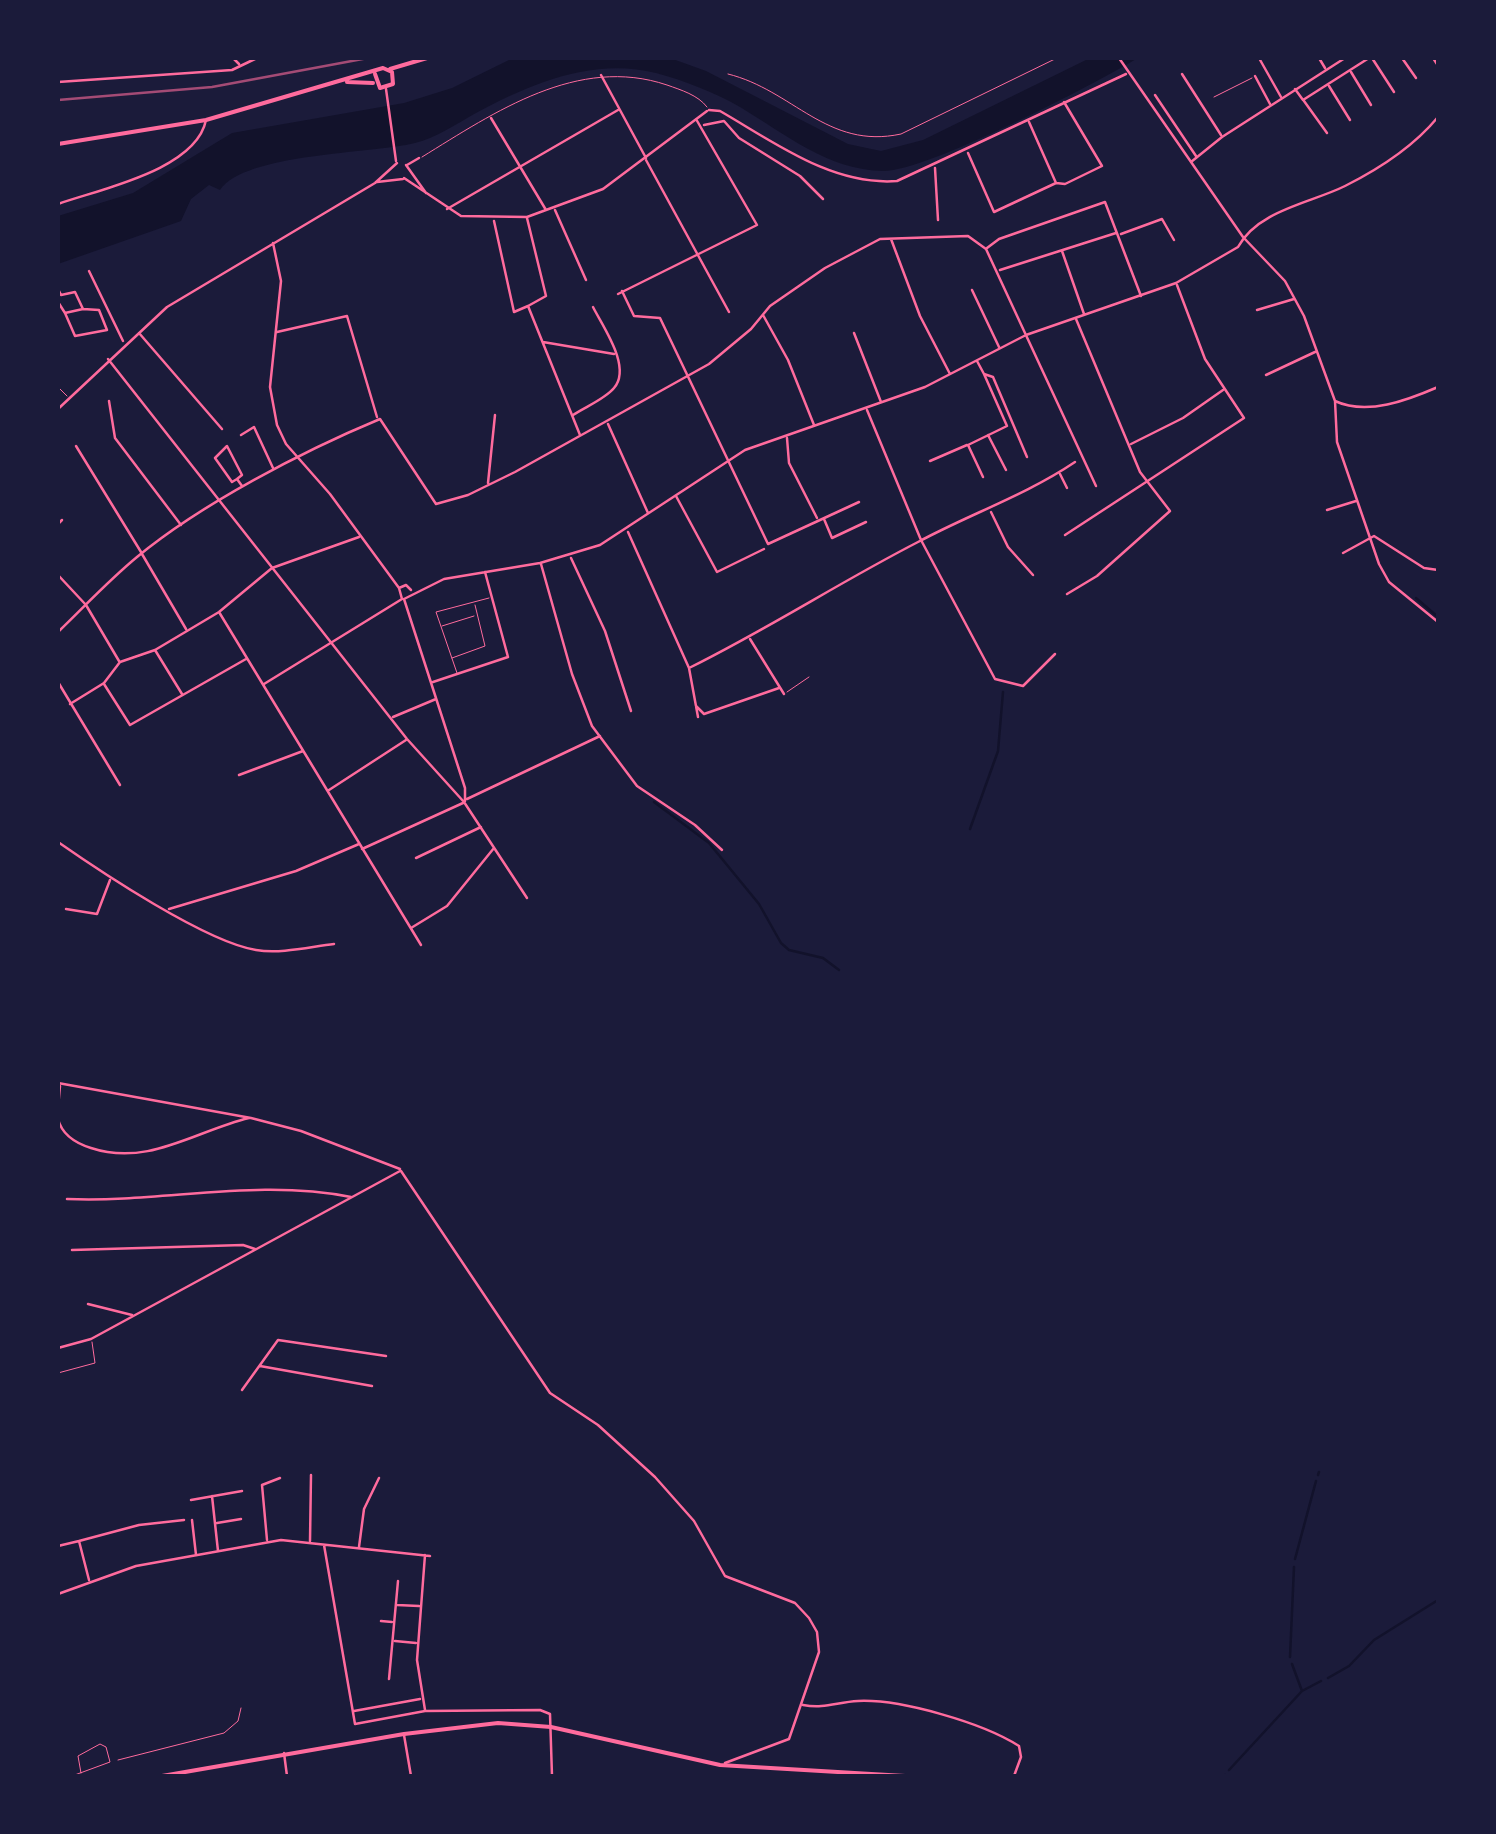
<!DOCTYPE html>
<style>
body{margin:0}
#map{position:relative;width:1496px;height:1834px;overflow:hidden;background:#1b1b3a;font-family:"Fira Sans Condensed",sans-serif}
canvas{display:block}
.frame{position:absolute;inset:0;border:60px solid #1b1b3a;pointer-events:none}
</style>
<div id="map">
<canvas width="1496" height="1834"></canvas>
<div class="frame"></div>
</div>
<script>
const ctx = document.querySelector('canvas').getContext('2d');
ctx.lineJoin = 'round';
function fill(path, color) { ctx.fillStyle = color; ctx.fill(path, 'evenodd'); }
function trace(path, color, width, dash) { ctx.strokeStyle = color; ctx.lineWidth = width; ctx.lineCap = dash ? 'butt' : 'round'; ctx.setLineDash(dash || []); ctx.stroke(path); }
const water = new Path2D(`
 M513,58H670L706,71L848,144L881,151L923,140L1090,58H1138C1095,84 926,172 883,171C828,170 785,134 740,107C716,93 683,80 656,73C593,57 530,84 476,113C456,124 436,138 415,143C371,154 245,153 220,190L209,185L191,199L181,221L58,264V216L133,193L232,133L404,103L452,88Z`);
const stream = new Path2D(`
 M1416,598L1438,617
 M654,802L709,843L759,904L781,943L789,950L823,958L839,970
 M970,829L998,751L1003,692
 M1318,1475L1319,1472
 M1295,1559L1316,1481
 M1290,1657L1294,1567
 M1292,1664L1302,1691
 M1328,1678L1349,1666L1374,1640L1438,1600
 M1229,1770L1302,1691L1321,1681
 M1223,1776L1225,1775`);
const service = new Path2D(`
 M728,74C793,90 827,150 901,134L1057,58
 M1214,97L1252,78
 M422,157C495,112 578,55 667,85C681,90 698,95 707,107
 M58,387L67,396
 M442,626L474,616
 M452,658L485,646L475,605
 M457,673L436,612L489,598
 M787,692L809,677
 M58,1373L95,1363L92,1342
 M118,1760L224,1733L238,1721L241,1708
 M72,1776L110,1762L106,1747L100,1744L78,1756L81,1773`);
const pedestrian = new Path2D(`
 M76,446L141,552`);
const minor = new Path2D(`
 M233,58L239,64
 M1119,58L1243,237L1285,281L1304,316L1335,401L1337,442L1379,564L1389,582L1438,622
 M1259,58L1281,97
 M1319,58L1325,68
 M1372,58L1394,92
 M1402,58L1416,78
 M1433,58L1437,64
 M1351,72L1371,105
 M1182,74L1221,135
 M601,75L646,158
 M1255,76L1270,104
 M58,82L232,70L257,58
 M1329,86L1350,120
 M386,89L396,161
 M1295,89L1303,100L1369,58
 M1155,95L1196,156
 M1304,101L1327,133
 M709,110L720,111C774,142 832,186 897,181L1126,74
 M491,118L546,210
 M1029,122L1056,183L1065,184L1102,166L1064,102
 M704,125L724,121L739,138L800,176L823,199
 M968,153L994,212L1056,183
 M646,160L729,312
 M1191,162L1222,137L1345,58
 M406,165L426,193
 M407,165L419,158
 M935,168L938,220
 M404,178L461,216L527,217L603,189L707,111
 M377,182L403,179
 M58,204C100,189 196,170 206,120
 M447,209L618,110
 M555,210L586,280
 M527,218L546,296L528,306
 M494,221L514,312L528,306L580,435
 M1121,234L1162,219L1174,240
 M891,239L920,316L950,374
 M273,243L281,281L270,387L277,425L286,444L330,494L399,588L402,599
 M987,248L999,239L1105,202L1141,296
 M1062,251L1084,314
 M1000,270L1116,233
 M89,271L123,341
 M58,289L61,295L75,292L83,309L65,313L58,302
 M972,290L999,347
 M622,291L634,316L660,318L768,544L859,502
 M618,294L757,225L696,119
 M1257,310L1294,299
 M65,313L75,336L107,330L99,310L83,309
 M763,315L788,360L814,425
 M277,332L347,316L377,417
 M139,333L222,429
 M854,333L881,402
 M543,342L614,354
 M108,359L407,739L464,802L527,898
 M977,361L984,374L993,377L1027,457
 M1266,375L1315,352
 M109,401L115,438L181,525
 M1335,401C1367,416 1408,400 1438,387
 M58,409L167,307L375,183L397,163
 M867,410L921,540L995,679L1023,686L1055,654
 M573,415C585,407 605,399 614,388C632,367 603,327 593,307
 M608,424L648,513
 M241,435L254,427L273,468
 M988,435L1006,470
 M787,438L789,463L817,518
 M1131,444L1183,418L1223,390
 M930,461L967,445
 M1060,474L1067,488
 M983,477L968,445L1007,426L984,374
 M237,479L242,475L227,446L215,458L232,482L237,479L242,486
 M488,483L495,415
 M676,496L717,572L764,549
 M1327,510L1356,501
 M991,512L1008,547L1033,575
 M824,519L832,538L866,522
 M58,524L62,520
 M628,532L689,668L698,717
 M1065,535L1244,418L1205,359L1177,285
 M1343,553L1374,536L1424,568L1438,570
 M142,554L186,629
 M571,558L605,631L631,711
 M541,564L572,674L592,726L637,786L695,825L722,850
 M58,575L86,605L119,661
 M399,588L406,585L411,590
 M1067,594L1097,576L1170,511L1140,472L1076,319
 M404,599L444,579L540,563L600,545L745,450L925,387L1026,335L1176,283L1238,247C1258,210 1311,203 1345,186C1379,169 1414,146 1438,117
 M404,599L465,788V801
 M219,612L421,945
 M58,632C84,607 109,580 137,557C201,504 303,451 380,419L436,504L468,495L515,472L709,364L751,329L770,306L825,268L880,239L968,236L986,249L1096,486
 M750,639L784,694
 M155,650L182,694
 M689,668C768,629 840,582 918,542C970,514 1026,495 1075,462
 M58,682L120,785
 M433,682L508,657L485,572
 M104,684L130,725L246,659
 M264,684L402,599
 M70,704L104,683L120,662L155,650L219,612L272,568L359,537
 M696,706L704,714L779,688
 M393,717L436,699
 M239,775L303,751
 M329,790L406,740
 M467,799L600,736
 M58,842C101,872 206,942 256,950C281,954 309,947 334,944
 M362,849L463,803
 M416,858L481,827
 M66,909L97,914L110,880
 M169,909L296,871L359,844
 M411,928L447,906L494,848
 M58,1083L251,1118L301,1131L400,1169
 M58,1108L60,1086
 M58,1119C62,1135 75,1143 91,1148C148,1167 195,1131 249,1118
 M401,1171L550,1393L598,1425L655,1477L694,1521L725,1576L795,1603L809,1618L817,1632L819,1652L789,1739L725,1763
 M67,1199C163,1203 255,1178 351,1197
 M72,1250L243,1245L255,1249
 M88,1304L132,1315
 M58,1348L91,1339L400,1171
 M260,1366L372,1386
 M242,1390L278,1340L386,1356
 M212,1496L218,1551
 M191,1500L242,1491
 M192,1520L196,1555
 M217,1523L241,1519
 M267,1540L262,1485L280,1478
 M79,1541L139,1525L184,1520
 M310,1541L311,1475
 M324,1545L355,1724L425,1711L540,1710L550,1714L552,1776
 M58,1546L79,1541L89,1580
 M359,1547L364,1509L379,1478
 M58,1594L136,1566L281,1540L430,1556
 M397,1605L419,1606
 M381,1621L392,1622
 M395,1641L416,1643
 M389,1679L398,1581
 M803,1705C825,1709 837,1702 858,1701C901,1699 983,1723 1019,1746L1021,1757L1014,1776
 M425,1710L417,1660L425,1555
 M354,1711L420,1699
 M404,1735L411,1776
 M284,1753L287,1776`);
const secondary = new Path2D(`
 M162,1776L404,1734L498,1723L551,1727L720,1765L905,1776`);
const primary = new Path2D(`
 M390,69L427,58
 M347,82L373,83
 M58,144L206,120L383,68L392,72L393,84L380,88L375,74`);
const rail = new Path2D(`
 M58,100L212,87L368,58`);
fill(water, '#12122b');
trace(stream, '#12122b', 2.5);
trace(service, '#ff6b9d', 1);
trace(pedestrian, '#ff6b9d', 2.5);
trace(minor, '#ff6b9d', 2.5);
trace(secondary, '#ff6b9d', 4);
trace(primary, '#ff6b9d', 4);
trace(rail, '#a44b75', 2.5);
</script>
